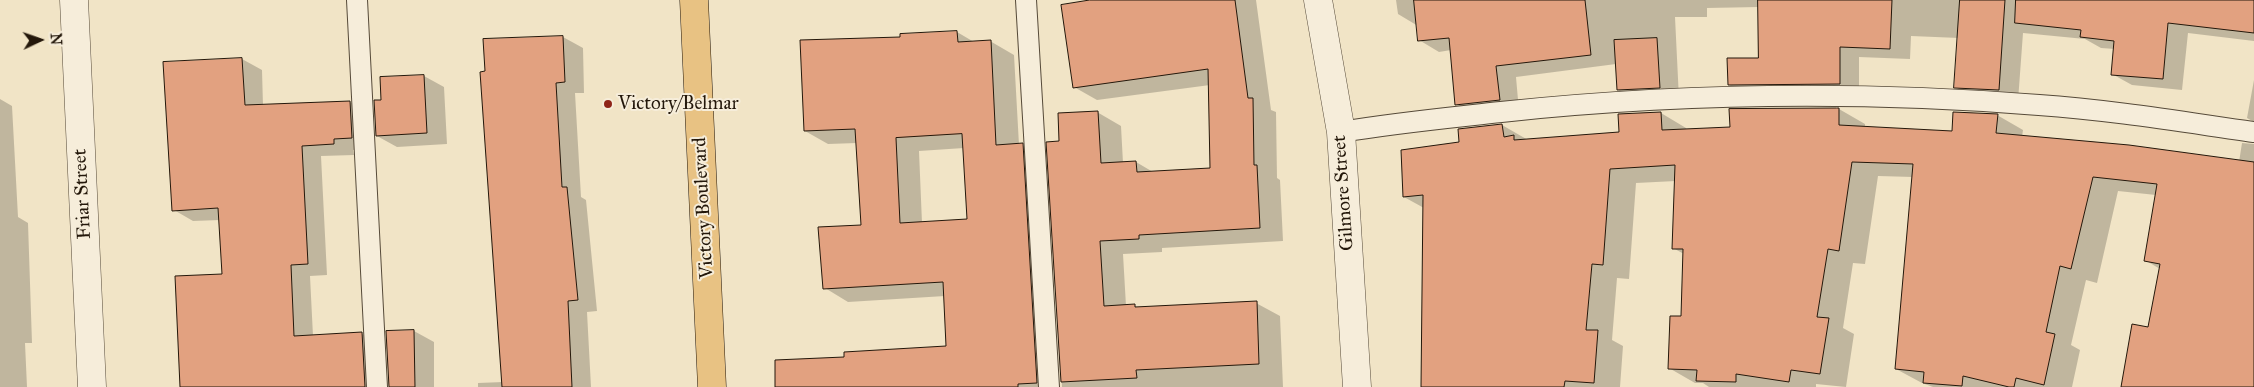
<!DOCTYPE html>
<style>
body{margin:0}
#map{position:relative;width:2254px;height:387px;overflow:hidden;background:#f1e4c6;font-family:"IM FELL Great Primer",serif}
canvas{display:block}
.north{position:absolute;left:15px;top:15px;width:50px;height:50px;-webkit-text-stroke:4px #f6edda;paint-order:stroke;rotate:87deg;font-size:14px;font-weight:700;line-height:20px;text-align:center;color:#23170a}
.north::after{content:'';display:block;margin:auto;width:18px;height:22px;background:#23170a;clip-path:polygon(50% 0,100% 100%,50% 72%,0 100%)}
</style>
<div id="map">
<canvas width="2254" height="387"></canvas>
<div class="north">N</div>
</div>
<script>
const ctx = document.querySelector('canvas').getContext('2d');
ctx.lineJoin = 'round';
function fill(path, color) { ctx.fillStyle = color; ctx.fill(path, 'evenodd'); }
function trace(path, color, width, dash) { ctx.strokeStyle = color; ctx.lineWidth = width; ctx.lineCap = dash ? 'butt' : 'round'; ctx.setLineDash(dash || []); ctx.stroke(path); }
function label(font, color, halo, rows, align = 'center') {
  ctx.font = font + ' "IM FELL Great Primer",serif'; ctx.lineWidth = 4; ctx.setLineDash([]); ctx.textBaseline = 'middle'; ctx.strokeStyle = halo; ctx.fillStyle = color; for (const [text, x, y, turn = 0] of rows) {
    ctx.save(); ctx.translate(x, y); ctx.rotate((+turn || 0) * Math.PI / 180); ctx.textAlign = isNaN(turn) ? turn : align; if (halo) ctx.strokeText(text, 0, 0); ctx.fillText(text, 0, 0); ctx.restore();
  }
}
const shadow = new Path2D(`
 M1095,0H1256L1271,110L1276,112L1277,178L1280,180L1283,241L1162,248V252L1123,254L1126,306H1135L1139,308L1256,303L1280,316L1283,387H1062L1048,143L1060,142L1097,112L1121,126L1123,163L1136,162L1153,172L1212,169L1210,85L1097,100L1074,87Z
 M1396,0H2254V41L2188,33L2182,90L2132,85L2112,74L2115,49L2101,48L2085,39L2023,33L2018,101L1975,98L1956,87L1959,38L1911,36L1910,59L1859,57V95L1749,96L1729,85L1760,59L1759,7L1707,8V17H1675L1679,99L1637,101L1618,90L1616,64L1516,77L1519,111L1476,116L1456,104L1451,50L1439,52L1419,40L1418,26L1398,14Z
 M957,32L974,42L990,41L1014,55L1019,145H1022L1046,158L1059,387H829L845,358L948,348L945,296L848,302L825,288L863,226L857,143L828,144L805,131L902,38ZM964,148L969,220L922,223L919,151Z
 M563,37L583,48L584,93H575L581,197L586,200L597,311L587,312L591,387H478V383L503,382Z
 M242,59L262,70L263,106L350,102L370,114L371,149L353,150L354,155L321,156L327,275L310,276L313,336L362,334L382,345L384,387H198L223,275L220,220L193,221L174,210L164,63Z
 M424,76L444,87L447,144L397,147L377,136L382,101Z
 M2254,80V122L2247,118Z
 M0,99L12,106L18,217L28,223L32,343H25L27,387H0Z
 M1839,109L1865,124V128L1953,132L1997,115L2023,130L2022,137L2239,162L2242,143L2254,144V387H2125L2149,329L2160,269L2145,260L2156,195L2118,191L2097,283L2086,280L2071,345L2080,350L2072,387H1933L1922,383L1896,369L1913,177L1878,176L1865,264L1853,263L1843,328L1854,334L1846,387L1816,384V387H1709L1703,383H1695L1669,368L1683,317L1684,254L1673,248L1676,181L1636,183L1629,279L1617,278L1612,340L1623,346L1620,387H1423L1424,208L1404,197L1460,143L1502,125L1528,140L1620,134L1661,113L1686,128L1687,130L1732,129L1731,110Z
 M414,331L434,342V387H390L387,332Z`);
const building = new Path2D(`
 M1090,0H1235L1248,98H1253L1254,165H1257L1260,228L1139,235V239L1100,241L1104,306L1135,304V307L1257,301L1259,364L1136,370L1137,378L1061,382L1046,142L1059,141L1058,113L1098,111L1101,163L1136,161L1137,172L1210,168L1208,69L1073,88L1061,5Z
 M1414,0H1585L1591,55L1496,66L1500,100L1455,105L1449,38L1418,41Z
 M1758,0H1892L1890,49L1840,47V84L1728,85L1727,58H1758Z
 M1960,0H2005L1999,90L1954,88Z
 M2016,0H2254V33L2168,23L2163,79L2111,75L2114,41L2080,37L2081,30L2015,23Z
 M957,31L958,42L991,40L996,145L1023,143L1037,383L1018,384V387H775V360L844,357V352L946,346L943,282L823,289L818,227L861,225L855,129L804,131L800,40L900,37V34ZM962,134L967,219L900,223L896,138Z
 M563,36L565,82L556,83L562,187H567L578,300L568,301L572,387H502L480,72L485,71L483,39Z
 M1657,38L1660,88L1617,90L1614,40Z
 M242,58L245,105L350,101L352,138L334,139V144L302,146L308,264L291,265L294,336L362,332L365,387H180L175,276L222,274L218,208L172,211L163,62Z
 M424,75L427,133L376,136L374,100H381L380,77Z
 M1837,108H1839V125L1952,131L1953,112L1998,114L1996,133L2129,145L2254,162V387H2121L2132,324L2148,327L2160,264L2144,261L2157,184L2093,177L2071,269L2060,266L2046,332L2055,334L2044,385L2016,378L2014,387H2009L1963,376L1962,386L1923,383L1924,372L1895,369L1913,164L1852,162L1839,251L1828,249L1817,317L1829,318L1820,374L1791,370L1789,382L1736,374V382L1696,381L1697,370L1668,369L1670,316H1681L1683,249H1672L1675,165L1610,169L1603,265L1592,264L1586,330H1598L1594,383L1565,381L1564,387H1421L1423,195L1403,197L1401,150L1459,142L1458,129L1502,124L1504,137L1514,135V140L1619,132L1618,114L1661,112L1662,130L1730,127L1729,109Z
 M414,330L415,387H389L386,331Z`);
const lane = new Path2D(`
 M357,0L377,387
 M1026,0L1049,387
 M1341,132C1394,123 1447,118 1501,112C1680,93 1860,91 2039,105C2111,110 2183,122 2254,132`);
const street = new Path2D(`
 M74,0L92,387
 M1318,0L1341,132L1357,387`);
const primary = new Path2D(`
 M694,0L712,387`);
const markers = [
 [608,104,5,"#8f2418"]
];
const poiNames = [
 ["Victory/Belmar",618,104]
];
const streetNames = [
 ["Gilmore Street",1344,193,-94],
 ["Friar Street",83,194,-93],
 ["Victory Boulevard",704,208,-93]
];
fill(shadow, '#0003');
fill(building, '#e2a180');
trace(building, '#23170a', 1);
trace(lane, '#564a39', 22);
trace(street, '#564a39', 29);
trace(primary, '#23170a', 29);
trace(lane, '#f6edda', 20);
trace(street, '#f6edda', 28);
trace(primary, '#e8c283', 28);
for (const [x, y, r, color] of markers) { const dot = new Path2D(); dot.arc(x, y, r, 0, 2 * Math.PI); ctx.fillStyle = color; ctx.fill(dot); trace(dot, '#f6edda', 2); }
label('19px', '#23170a', '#f6edda', poiNames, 'left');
label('19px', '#23170a', '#f6edda', streetNames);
</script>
